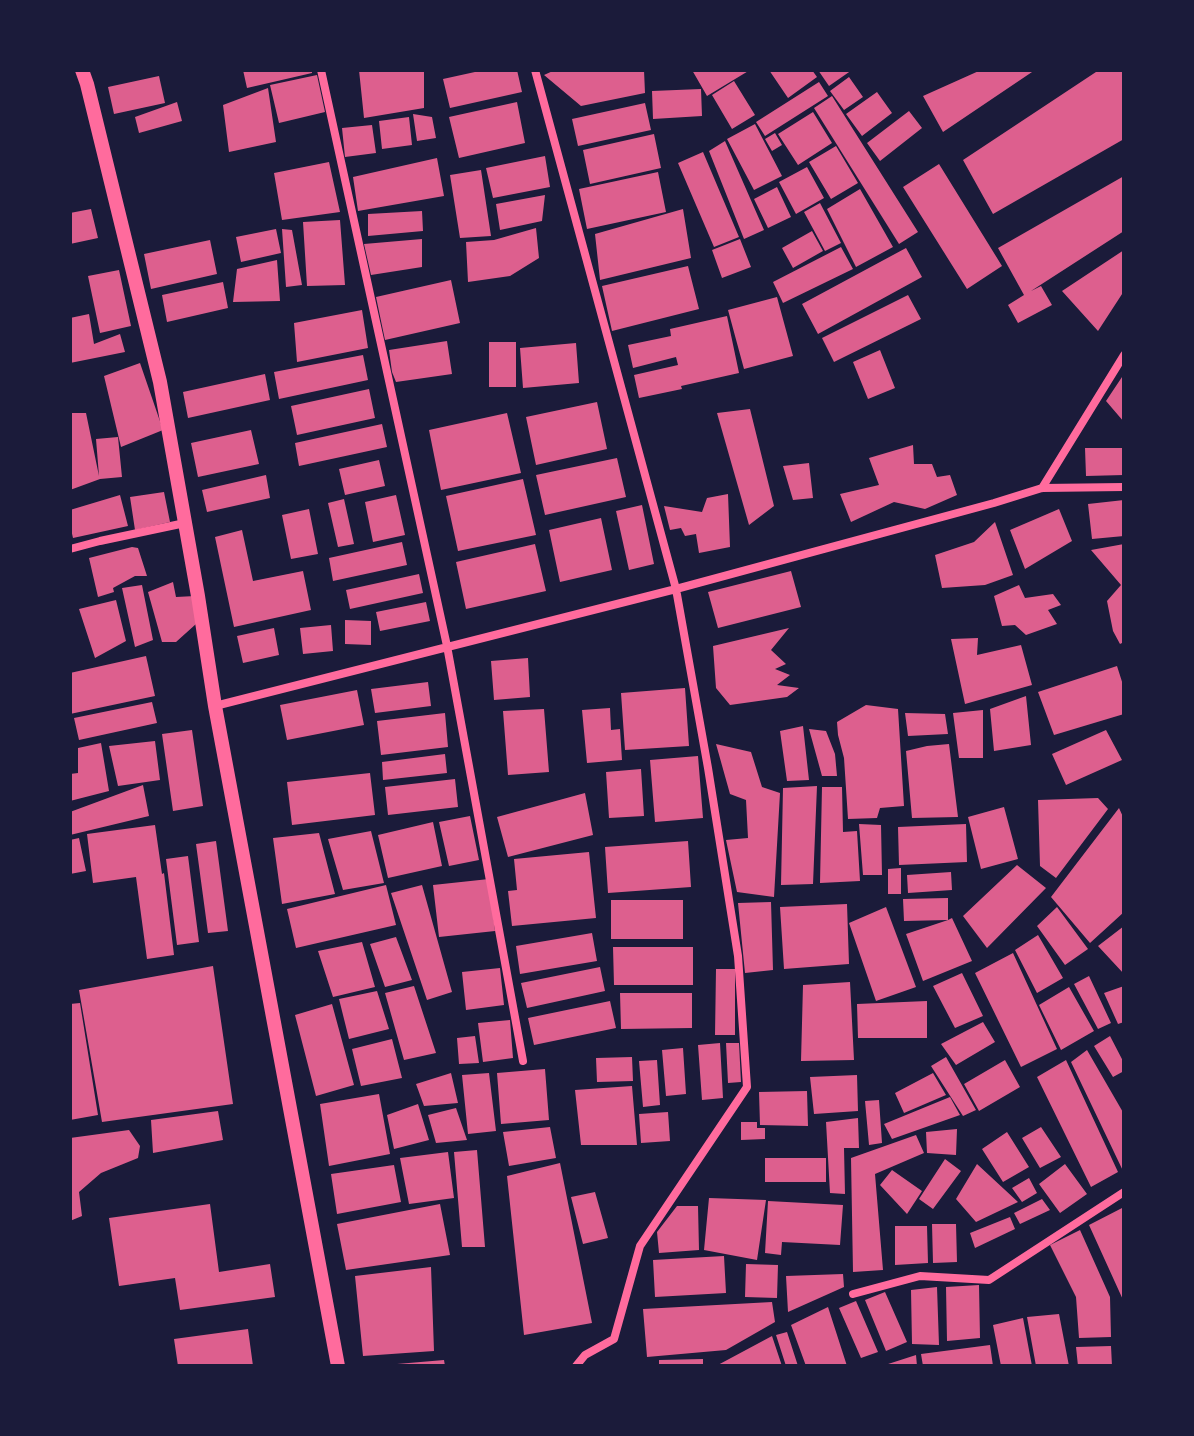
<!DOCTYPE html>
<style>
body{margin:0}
#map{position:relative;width:1194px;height:1436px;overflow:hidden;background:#1b1b3a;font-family:Helvetica,sans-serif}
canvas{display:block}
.frame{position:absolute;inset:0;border:72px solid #1b1b3a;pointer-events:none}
</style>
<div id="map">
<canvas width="1194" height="1436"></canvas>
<div class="frame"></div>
</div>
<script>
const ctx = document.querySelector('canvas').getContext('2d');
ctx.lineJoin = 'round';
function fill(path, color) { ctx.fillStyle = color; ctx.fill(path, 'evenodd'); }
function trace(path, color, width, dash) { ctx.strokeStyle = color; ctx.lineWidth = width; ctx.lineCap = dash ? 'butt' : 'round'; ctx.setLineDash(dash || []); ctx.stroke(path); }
const building = new Path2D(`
 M243,70H312V73L247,88Z
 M359,70H424V108L364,118Z
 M484,70H517L522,92L450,108L443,79Z
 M555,70H644L645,93L581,106L544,75Z
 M692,70H750L707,96Z
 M769,70H812L817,77L788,98Z
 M818,70H852L829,86Z
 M981,70H1035L943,132L923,96Z
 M1099,70H1122L1124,75V139L993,214L963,160Z
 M317,75L325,112L279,123L270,85Z
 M159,76L165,103L114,114L108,87Z
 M849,77L863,97L844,110L830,91Z
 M734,81L755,115L732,129L712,95Z
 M819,82L828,96L765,136L756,122Z
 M268,88L276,142L229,152L223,105Z
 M701,89L702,116L653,119L652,91Z
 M877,92L892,113L862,136L846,114Z
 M832,96L918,232L899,244L814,108Z
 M177,102L182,121L139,133L135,117Z
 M517,102L525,143L459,158L449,117Z
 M645,103L651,130L578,146L572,119Z
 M909,111L922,128L880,161L867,143Z
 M813,112L832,143L798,165L778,134Z
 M413,114L432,117L436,138L417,141Z
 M409,117L412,145L382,149L379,121Z
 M755,124L782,176L754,190L727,139Z
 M372,125L376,153L345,157L342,128Z
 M775,133L782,145L772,151L765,139Z
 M654,134L661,168L590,184L583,150Z
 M725,141L764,230L744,239L709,151Z
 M836,146L858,183L831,199L809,162Z
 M703,152L739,237L714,247L678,163Z
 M545,156L550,187L493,198L486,168Z
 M437,158L444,196L358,211L353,177Z
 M329,162L340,212L282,220L274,173Z
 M939,164L1002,266L967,289L903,187Z
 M807,167L824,198L796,214L779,182Z
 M481,170L491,236L460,238L450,175Z
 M658,172L666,212L587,229L579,189Z
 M1124,176V231L1031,291L1041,286L1052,305L1018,323L1008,305L1024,295L998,248Z
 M777,187L791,217L768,228L754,199Z
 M860,189L893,247L856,267L827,209Z
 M545,195L542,221L500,230L496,204Z
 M820,203L841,243L825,251L804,212Z
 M91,209L98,238L70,244V213Z
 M683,209L691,258L600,280L595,234Z
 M422,211L423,231L368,236V214Z
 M340,220L345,285L307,286L303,222Z
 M536,228L539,258L510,276L468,282L466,242L494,240Z
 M276,229L281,253L241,262L236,237Z
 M282,229L292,230L302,285L286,287Z
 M812,231L823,251L793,268L782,248Z
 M422,239V267L371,275L364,244Z
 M740,239L751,267L722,278L712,250Z
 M210,240L217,274L151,289L144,254Z
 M841,247L853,269L783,303L773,282Z
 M906,248L922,277L818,334L802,304Z
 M1124,250V291L1098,331L1062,291Z
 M277,260L280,301L233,302L237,269Z
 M688,266L699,309L612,331L602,286Z
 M119,270L131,326L100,333L88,276Z
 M451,280L460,323L385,340L376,297Z
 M223,282L228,308L167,322L162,295Z
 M908,295L921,319L834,362L822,338Z
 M777,297L793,356L744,369L728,310Z
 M362,310L368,348L297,362L294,323Z
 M89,314L94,344L120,334L125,352L70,363V318Z
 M727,316L739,373L681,386L682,389L639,398L634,375L678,365L676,357L633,368L628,345L671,336L670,329Z
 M447,341L452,374L396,382L392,372L389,350Z
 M489,342H516V387H489Z
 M576,343L579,383L523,388L520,348Z
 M880,350L895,388L868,399L853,362Z
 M363,355L368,380L279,399L274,372Z
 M140,363L163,430L121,447L104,376Z
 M265,374L270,400L188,418L183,392Z
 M1124,374V422L1106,401Z
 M369,389L375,418L297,435L291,406Z
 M597,402L607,449L536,465L526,417Z
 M750,409L774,506L749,525L717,413Z
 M70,413H86L99,476L96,439L118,437L122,477L100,479L70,490Z
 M507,413L521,473L441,490L429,430Z
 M382,424L387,447L299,466L295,443Z
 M251,430L259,464L198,477L191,443Z
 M913,445L914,464H932L937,477L950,475L957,495L925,509L894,502L851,522L840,494L879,485L869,458Z
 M1085,448H1124V475L1086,476Z
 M617,458L626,497L545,515L536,475Z
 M379,460L385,486L345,495L339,469Z
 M809,463L813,498L793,500L783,466Z
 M266,475L270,498L207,512L202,490Z
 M523,479L536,535L458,551L446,496Z
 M164,492L170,522L135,530L130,497Z
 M728,494L730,547L699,553L696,534L685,536L681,528L670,530L664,506L702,512L707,498Z
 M120,495L128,526L73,538L70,525V510Z
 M396,495L405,535L373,542L365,502Z
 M344,499L354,544L338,547L328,503Z
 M1124,500V536L1092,539L1088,504Z
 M642,505L654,564L629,570L616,511Z
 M309,509L318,554L291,559L282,515Z
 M1059,509L1072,541L1025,569L1010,530Z
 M601,518L612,570L560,582L549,530Z
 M995,522L1013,575L985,585L942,588L935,555L974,542Z
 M242,530L253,581L303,571L311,610L234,627L215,537Z
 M402,542L407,565L333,581L329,558Z
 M535,544L546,591L466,609L456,562Z
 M1124,544V642L1120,644L1113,631L1107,601L1121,585L1091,550Z
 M132,547L138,548L147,576H135L113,588L114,592L98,597L89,558Z
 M791,571L801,607L718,628L708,592Z
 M419,574L423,593L350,609L346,590Z
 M173,582L176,597L195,596L196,624L176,642H162L148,592Z
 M142,585L153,640L135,647L122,588Z
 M1019,585L1025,598L1053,594L1061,605L1048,610L1057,624L1026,635L1015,625L1002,626L994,596Z
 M116,600L126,641L95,658L79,609Z
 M426,602L430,621L380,631L376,612Z
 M345,620L371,621V645L345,644Z
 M331,625L333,651L303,654L300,628Z
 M274,628L279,655L243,663L237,636Z
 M789,628L771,650L786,664L775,669L790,675L777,685L799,688L787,697L730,705L716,688L713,646Z
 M978,638L977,655L1021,645L1032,685L965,704L951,639Z
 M146,656L155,696L70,714V673Z
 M528,658L530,697L494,700L491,661Z
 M1117,666L1124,688V714L1054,735L1038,692Z
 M428,682L431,706L375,713L371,689Z
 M685,688L689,746L625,750L621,693Z
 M357,690L364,725L287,740L280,705Z
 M1026,696L1031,745L994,751L990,709Z
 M152,702L157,723L79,740L74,718Z
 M866,705L898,709L904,806L880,808L877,818L848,819L844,758L838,735L837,722Z
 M610,708L611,730L620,729L622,760L587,763L582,710Z
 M544,709L549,772L508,775L503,711Z
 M983,710V758H959L953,713Z
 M445,713L448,747L381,755L377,721Z
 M905,713L945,714L948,734L908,736Z
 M803,726L809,780L787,781L780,731Z
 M809,729L826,731L835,754L837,776H822Z
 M192,730L203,806L173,811L162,734Z
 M1106,730L1122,760L1066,785L1052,754Z
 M155,741L160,780L118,786L109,746Z
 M101,743L109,791L70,801V774L78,773V748Z
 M716,744L751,752L762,787L780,793L774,897L737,892L726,840L748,838L746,800L730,794Z
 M949,744L958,817L912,818L906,751L927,746Z
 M445,754L447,773L383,780L382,762Z
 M698,756L703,818L655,822L650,760Z
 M641,769L644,816L609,818L606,772Z
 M370,773L375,815L292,825L287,782Z
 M455,779L458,807L388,815L385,787Z
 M143,785L149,816L70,835V812Z
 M817,786L813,884L781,885L783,788Z
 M822,787H842L843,832L857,831L860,881L820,883Z
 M585,793L593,835L508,857L497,817Z
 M1098,798L1108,809L1056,878L1040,866L1038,800Z
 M1004,807L1018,859L981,869L968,817Z
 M1119,808L1124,819V912L1090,943L1051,897Z
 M470,816L479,860L449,866L439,822Z
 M433,822L442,866L388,878L378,835Z
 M859,824L881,825L882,875H863Z
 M966,824L967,862L899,865L898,827Z
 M155,825L162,874L164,873L174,955L147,959L136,877L93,883L87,834Z
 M371,831L384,883L343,890L328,839Z
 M319,833L335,894L282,904L273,838Z
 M79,838L86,871L70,874V840Z
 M216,841L228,931L208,933L196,844Z
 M688,841L691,887L608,893L605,847Z
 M589,852L596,918L512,926L508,891L517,890L514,859Z
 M188,856L199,942L177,945L166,859Z
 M1017,865L1046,888L987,948L963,916Z
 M901,868V894H888V869Z
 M951,872L952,890L908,893L907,875Z
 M489,879L495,931L439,937L433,885Z
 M386,885L396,925L296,948L287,909Z
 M422,885L452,992L427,1000L391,893Z
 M948,898V920L952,918L972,961L923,981L906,934L948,920L904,921L903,899Z
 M611,900H683V939H611Z
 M771,902L773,970L745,973L738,903Z
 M847,904L849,964L784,969L780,907Z
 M886,907L916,987L876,1001L849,923Z
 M1057,907L1088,949L1065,965L1037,926Z
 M1124,926V974L1098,946Z
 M592,933L597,961L520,974L516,946Z
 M1038,935L1063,978L1037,993L1015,950Z
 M396,937L412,980L385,987L370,944Z
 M362,942L375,987L333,997L318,951Z
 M613,947H693V985H614Z
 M1013,953L1057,1049L1021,1067L975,973Z
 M213,966L233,1104L102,1122L79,990Z
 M600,967L605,991L527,1008L521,983Z
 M500,968L504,1005L466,1010L462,972Z
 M716,969H735V1035H715Z
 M962,973L983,1016L955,1028L933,986Z
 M1089,976L1111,1023L1098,1029L1074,984Z
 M850,982L854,1060L801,1061L803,985Z
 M414,986L436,1053L404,1060L385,993Z
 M1124,986V1022L1118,1024L1104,993Z
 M1069,987L1094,1031L1061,1050L1039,1005Z
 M377,991L389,1029L349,1039L339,999Z
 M620,993H692V1028L621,1029Z
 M610,1001L616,1028L534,1045L528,1018Z
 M927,1001V1038H858L857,1004Z
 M80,1003L98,1115L70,1120V1004Z
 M332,1004L354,1085L316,1096L295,1015Z
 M510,1020L513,1058L483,1062L478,1023Z
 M983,1022L995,1042L956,1065L941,1044Z
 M475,1036L479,1063L459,1064L457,1038Z
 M1110,1036L1124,1063V1071L1113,1077L1094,1046Z
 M392,1039L402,1078L361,1086L352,1049Z
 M720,1043L723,1098L702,1100L698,1045Z
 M726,1043H739L741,1082L728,1083Z
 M683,1048L686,1094L666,1096L662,1050Z
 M1087,1050L1124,1114V1173L1071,1062Z
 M632,1057L633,1081L597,1082L596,1058Z
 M946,1057L976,1110L963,1116L931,1066Z
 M657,1060L660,1105L643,1107L639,1061Z
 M1005,1060L1020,1087L979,1111L964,1084Z
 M1066,1060L1118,1172L1091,1187L1037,1077Z
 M545,1069L549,1120L501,1124L497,1073Z
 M451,1073L458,1103L424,1106L416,1084Z
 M489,1073L496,1131L468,1134L462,1075Z
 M933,1073L946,1095L904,1113L895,1093Z
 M857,1075L858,1111L814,1114L810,1077Z
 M632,1086L637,1145H581L575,1090Z
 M807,1091L808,1126L760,1125L759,1092Z
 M379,1094L390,1154L329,1166L320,1104Z
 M950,1097L960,1115L892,1139L884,1124Z
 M879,1100L882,1143L869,1145L865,1101Z
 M418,1104L429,1140L394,1149L387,1115Z
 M456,1108L467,1140L436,1143L428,1115Z
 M218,1111L223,1140L153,1153L151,1120Z
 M668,1112L670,1141L641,1143L639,1114Z
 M858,1118L859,1148H844L845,1194L830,1193L826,1122Z
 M741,1122H757V1128H765V1139L741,1140Z
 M550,1127L556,1158L509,1166L503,1132Z
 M1041,1127L1061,1157L1040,1168L1022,1138Z
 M957,1129L956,1155L927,1153L926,1132Z
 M129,1130L140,1146L138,1158L101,1173L79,1192L82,1216L70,1221V1138Z
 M1007,1132L1029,1167L1003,1182L982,1149Z
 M916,1135L924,1153L875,1174L883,1270L853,1272L851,1158Z
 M477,1150L485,1247H462L454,1152Z
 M448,1152L454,1198L409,1204L400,1158Z
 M765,1158H826V1182H765Z
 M945,1159L961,1171L933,1209L919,1199Z
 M560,1163L592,1323L524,1335L507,1176Z
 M977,1164L1018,1202L976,1222L956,1199Z
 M1065,1164L1087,1194L1060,1213L1039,1184Z
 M394,1165L401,1202L337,1214L331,1174Z
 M892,1170L922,1191L907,1214L880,1185Z
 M1029,1178L1037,1193L1022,1202L1012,1188Z
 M595,1192L608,1238L583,1244L571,1197Z
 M709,1198L766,1200L757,1260L704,1250Z
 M1042,1199L1050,1210L1020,1224L1014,1213Z
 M768,1201L843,1205L840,1245L782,1242L781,1255L765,1253Z
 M210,1204L219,1272L270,1264L275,1297L180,1310L175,1278L119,1286L109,1218Z
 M440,1204L450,1255L346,1270L337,1224Z
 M677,1206H698L699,1250L659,1253L657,1232Z
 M1124,1207V1302L1089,1225Z
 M1010,1217L1015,1229L975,1248L970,1233Z
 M932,1224H956L957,1262L933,1263Z
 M895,1226H927L928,1263L895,1265Z
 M1080,1230L1110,1297L1111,1337L1079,1338L1076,1297L1050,1245Z
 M724,1256L726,1293L655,1297L653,1260Z
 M746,1264L778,1265L777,1298L745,1297Z
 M431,1267L434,1351L363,1356L355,1276Z
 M843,1274L844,1287L788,1312L786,1276Z
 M979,1285L980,1338L947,1341L946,1287Z
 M937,1287L939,1345L912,1344L911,1290Z
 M885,1292L907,1342L886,1351L865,1300Z
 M856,1301L878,1352L861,1358L839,1308Z
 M772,1302L775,1322L726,1350L647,1357L643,1309Z
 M828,1307L847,1366H806L791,1325Z
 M1059,1314L1069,1366H1036L1027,1317Z
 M1023,1318L1032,1366H1001L993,1325Z
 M248,1329L253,1366H178L174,1339Z
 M787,1332L798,1366H786L776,1335Z
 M772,1336L782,1366H716Z
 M990,1345L993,1366H923L921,1354Z
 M1111,1346L1112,1366H1078L1076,1347Z
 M916,1355L917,1366H885V1365Z
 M703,1359V1366H659V1360Z
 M444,1360L445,1366H397V1364Z`);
const minor = new Path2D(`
 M321,70L447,646L523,1061
 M535,70L676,589L708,768L738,956L747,1087L640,1246L614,1339L585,1355L576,1366
 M1042,488L1124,355
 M70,549L100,541L185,523
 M215,706L676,589L994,503L1042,488L1124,487
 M853,1294L920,1276L989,1280L1124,1192`);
const tertiary = new Path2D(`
 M82,70L87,84L160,382L198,596L215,706L338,1366`);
fill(building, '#dd5f8e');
trace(minor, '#ff6b9d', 8);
trace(tertiary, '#ff6b9d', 14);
</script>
